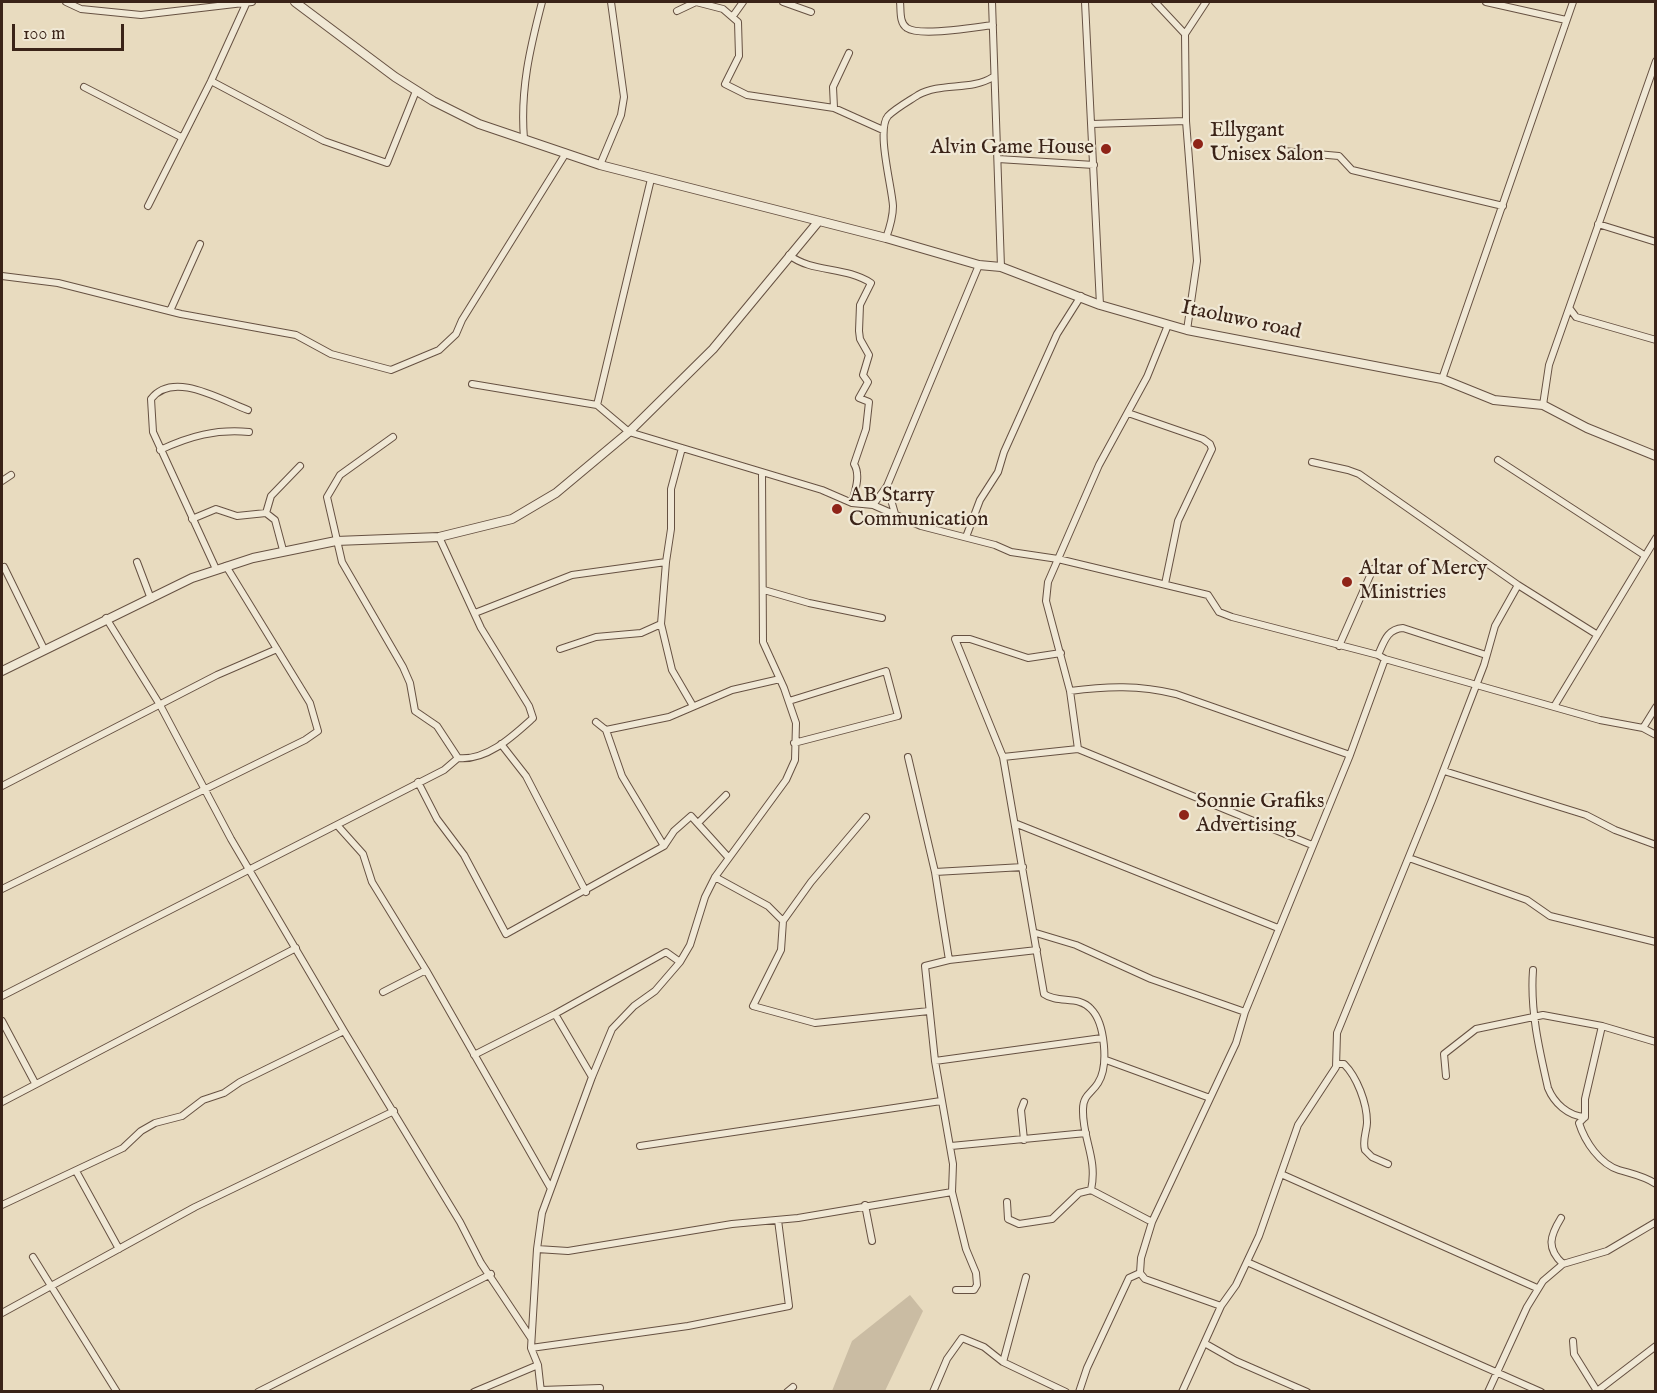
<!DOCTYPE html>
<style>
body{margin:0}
#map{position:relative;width:1657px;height:1393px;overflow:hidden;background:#e8dbbf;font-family:"IM FELL English",serif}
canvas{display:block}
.frame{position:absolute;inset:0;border:3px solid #3a2318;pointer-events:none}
.scale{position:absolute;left:12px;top:24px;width:112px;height:27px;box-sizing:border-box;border:3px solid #3a2318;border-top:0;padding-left:8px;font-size:18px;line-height:21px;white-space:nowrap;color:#3a2318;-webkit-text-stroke:4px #f0e8d5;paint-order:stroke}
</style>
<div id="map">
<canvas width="1657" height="1393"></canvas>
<div class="frame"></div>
<div class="scale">100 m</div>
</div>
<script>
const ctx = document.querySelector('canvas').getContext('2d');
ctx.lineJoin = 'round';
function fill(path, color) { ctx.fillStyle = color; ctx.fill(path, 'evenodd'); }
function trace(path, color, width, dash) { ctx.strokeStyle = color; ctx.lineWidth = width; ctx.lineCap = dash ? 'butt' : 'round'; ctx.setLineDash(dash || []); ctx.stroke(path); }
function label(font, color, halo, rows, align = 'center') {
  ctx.font = font + ' "IM FELL English",serif'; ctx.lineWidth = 4.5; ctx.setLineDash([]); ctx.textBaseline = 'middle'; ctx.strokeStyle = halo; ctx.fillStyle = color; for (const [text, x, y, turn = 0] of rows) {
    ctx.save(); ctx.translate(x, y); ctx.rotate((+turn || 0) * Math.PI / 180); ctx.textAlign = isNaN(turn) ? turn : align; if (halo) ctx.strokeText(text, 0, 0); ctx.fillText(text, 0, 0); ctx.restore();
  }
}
const green = new Path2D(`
 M910,1295L923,1311L885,1391H832L852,1341Z`);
const minor = new Path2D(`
 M66,2L81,9L141,15L252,2
 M783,2L811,12
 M900,2C901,10 899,23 907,28C920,37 977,27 993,25
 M992,2L1001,267
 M1085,2L1100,305
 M1155,2L1185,34L1186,121L1197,261L1187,330
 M1486,2L1566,20
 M677,11L696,2L723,9L738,22L739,56L725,84L747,95L834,108L883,130
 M733,16L743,2
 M1185,34L1206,2
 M211,81L324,141L387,163L416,91
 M84,87L181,137
 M834,108L833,87L849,53
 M1092,124L1186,121
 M524,139C520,90 530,48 542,2
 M1283,151L1339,156L1352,170L1503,206
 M998,159L1094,165
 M600,165L621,115L624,97L611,2
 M148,206L211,81L246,4
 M1598,224L1656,242
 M886,238C890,227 893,218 893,206C892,187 876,130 888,116C896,108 909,101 918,95C941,82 971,91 993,77
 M789,255C812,273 845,266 871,283L860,305L859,331L860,339L869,355L863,375L868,382L859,398L869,402L866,429L854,464C861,475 855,491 852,503
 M2,276L58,283L181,314L296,335L331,354L391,370L439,350L456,334L462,320L566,153
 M1570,309L1576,317L1656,340
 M170,311L200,244
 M1442,379L1573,2
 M472,384L597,405L629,432L822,490L852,503L873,505L921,526L995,545L1011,552L1058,559L1208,595L1219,612L1232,617L1378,655L1385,659L1600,720L1643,728L1656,735
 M597,405L651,179
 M1543,405L1549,365L1656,61
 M1128,413L1203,439L1210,444L1212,449L1178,521L1165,584
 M393,437L340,475L327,497L342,562L403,667L410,683L415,711L437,726L458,758
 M682,448L671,489V529L666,562L661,624L672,670L693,706
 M160,450C190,436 216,429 249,432
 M1498,460L1644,555
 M1312,462L1348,470L1359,474L1518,585L1596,634
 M2,481L11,475
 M887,486L896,517
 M873,505L887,486L979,265
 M266,513L271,496L300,466
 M192,519L216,509L237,516L266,513L275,520L283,550
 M966,537L980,500L998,472L1004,452L1057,334L1081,296
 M137,562L151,599
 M4,567L44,649
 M216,569L153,432L151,399C173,370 221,400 248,410
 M764,590L809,603L882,618
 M475,613L572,575L666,562
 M106,618L160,705L231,839L344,1031L460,1222L481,1263L531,1338
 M1339,646L1373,569
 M560,649L596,637L641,633L661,624
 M1061,653L1028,658L970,639H955L1003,757L1044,994C1058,1004 1079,995 1091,1009C1105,1023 1109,1066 1098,1083C1092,1093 1083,1095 1083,1109C1082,1139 1098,1158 1091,1190
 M1378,655C1384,642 1387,629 1403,628L1486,655
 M1070,691C1107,686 1139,685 1176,694L1350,755
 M789,701L886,671L898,716L794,743
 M1555,705L1656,538
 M596,722L606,730L669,717L732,690L780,679
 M1643,728L1656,707
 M606,730L622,776L664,846
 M501,744L526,776L586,892
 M1078,749L1070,691L1046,601L1048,582L1099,465L1147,377L1168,325
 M908,757L935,872L949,960
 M1003,757L1078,749L1312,845
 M1444,771L1586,815L1615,830L1656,845
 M418,782L437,819L464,855L506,934L664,846L674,831L691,816L728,857
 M2,786L217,675L277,649
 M698,823L726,795
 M1017,824L1278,928
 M337,825L363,854L372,882L426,970L383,992
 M1409,858L1527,900L1550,916L1656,942
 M935,872L1023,867
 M715,877L768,906L783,921L781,950L753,1006L815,1023L929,1011
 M2,889L305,740L318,731L310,703L226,566
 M783,921L811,882L866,817
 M1036,933L1076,945L1151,979L1245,1012
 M426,970L550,1187
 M1533,970C1530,1010 1539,1049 1548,1088C1554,1103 1568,1116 1585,1117
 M2,996L444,770L458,758C487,761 513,736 533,718L529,706L481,628L439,537
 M555,1014L592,1077
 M2,1021L35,1083
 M1602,1026L1585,1099V1117L1579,1123C1585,1142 1600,1164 1619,1170C1632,1174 1644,1176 1656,1184
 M474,1055L555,1014L666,952L680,962
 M1106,1060L1210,1098
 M935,1061L1102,1038
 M1337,1064H1344C1357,1077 1367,1103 1367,1122C1367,1131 1362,1140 1365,1150L1372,1157L1388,1164
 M1446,1076L1444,1054L1476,1029L1543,1015L1602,1026L1656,1042
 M2,1102L296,948
 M1024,1140L1021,1110L1024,1102
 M640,1146L941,1101
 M951,1146L1086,1133
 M76,1171L119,1249
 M1281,1174L1537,1288
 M1007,1202L1008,1219L1019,1224L1052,1219L1079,1193L1091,1190L1152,1222
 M2,1205L123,1148L141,1131L155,1123L182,1116L203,1100L224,1093L240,1082L344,1031
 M865,1205L872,1241
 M1561,1218C1550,1236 1546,1248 1563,1264
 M537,1249L568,1251L732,1224L798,1218L952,1192
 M33,1257L117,1392
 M1247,1262L1541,1392
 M956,1290H974L977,1285L976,1273L966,1249L952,1192L953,1164L935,1061L925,966L949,960L1037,950
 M1221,1306L1145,1279L1140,1273L1141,1258L1152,1222L1236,1043L1245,1012L1350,755L1385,659
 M2,1313L195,1207L394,1111
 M1573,1341L1574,1354L1597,1391
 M1206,1344L1236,1361L1307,1392
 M531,1348L688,1326L789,1306L778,1220
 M1003,1362L1026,1277
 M541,1390L600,1388
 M258,1392L491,1274
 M474,1392L538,1365
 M541,1392L538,1365L531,1348L537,1249L542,1213L592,1077L612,1029L634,1006L655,991L680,962L690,945L705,897L715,877L786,780L795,760L796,723L784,688L763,642L762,473
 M787,1392L793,1387
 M933,1392L947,1359L962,1338L984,1347L1003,1362L1066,1392
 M1079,1392L1087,1368L1129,1278L1140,1273
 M1182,1392L1221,1306L1236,1285L1259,1236L1298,1125L1336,1067L1337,1033L1432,800L1484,665L1495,626L1518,585
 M1488,1392L1527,1307L1543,1281L1563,1264L1607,1251L1656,1222
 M1596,1392L1656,1346`);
const tertiary = new Path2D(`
 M295,2L395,77L433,101L479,124L600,165L886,238L979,265L1001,267L1100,305L1187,330L1442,379L1494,400L1543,405L1587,428L1656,456
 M2,671L192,578L253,558L336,541L439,537L512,519L556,493L629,432L713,349L818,222`);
const markers = [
 [1198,144,6,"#8f2418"],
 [1106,149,6,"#8f2418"],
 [837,509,6,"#8f2418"],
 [1347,582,6,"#8f2418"],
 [1184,815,6,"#8f2418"]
];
const poiNames = [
 ["Ellygant",1210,132],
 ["Unisex Salon",1210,156],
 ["Alvin Game House",1094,149,"right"],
 ["AB Starry",849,497],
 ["Communication",849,521],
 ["Altar of Mercy",1359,570],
 ["Ministries",1359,594],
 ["Sonnie Grafiks",1196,803],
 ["Advertising",1196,827]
];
const streetNames = [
 ["Itaoluwo road",1241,321,12]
];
fill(green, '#cabca3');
trace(minor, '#665142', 8);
trace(tertiary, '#665142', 10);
trace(minor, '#f0e8d5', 6);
trace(tertiary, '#f0e8d5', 8);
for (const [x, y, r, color] of markers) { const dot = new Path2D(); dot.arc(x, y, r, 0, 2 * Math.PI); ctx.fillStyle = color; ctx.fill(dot); trace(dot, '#f0e8d5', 2); }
label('21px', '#3a2318', '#f0e8d5', poiNames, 'left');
label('21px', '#3a2318', '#f0e8d5', streetNames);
</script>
